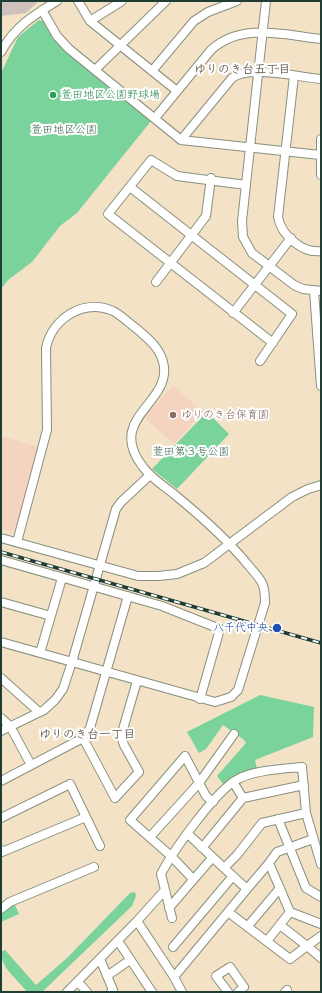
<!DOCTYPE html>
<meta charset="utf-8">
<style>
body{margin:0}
#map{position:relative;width:322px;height:993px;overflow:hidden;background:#f3e2c6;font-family:"Shantell Sans",sans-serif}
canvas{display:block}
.frame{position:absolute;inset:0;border:2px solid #1f3d34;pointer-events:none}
</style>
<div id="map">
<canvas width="322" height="993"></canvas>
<div class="frame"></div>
</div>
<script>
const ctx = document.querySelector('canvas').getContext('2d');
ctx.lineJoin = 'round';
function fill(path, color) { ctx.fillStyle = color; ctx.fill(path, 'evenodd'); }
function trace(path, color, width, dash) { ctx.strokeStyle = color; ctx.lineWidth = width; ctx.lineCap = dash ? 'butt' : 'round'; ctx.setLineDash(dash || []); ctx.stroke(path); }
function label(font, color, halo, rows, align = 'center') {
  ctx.font = font + ' "Shantell Sans","Klee One",sans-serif'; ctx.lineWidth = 4; ctx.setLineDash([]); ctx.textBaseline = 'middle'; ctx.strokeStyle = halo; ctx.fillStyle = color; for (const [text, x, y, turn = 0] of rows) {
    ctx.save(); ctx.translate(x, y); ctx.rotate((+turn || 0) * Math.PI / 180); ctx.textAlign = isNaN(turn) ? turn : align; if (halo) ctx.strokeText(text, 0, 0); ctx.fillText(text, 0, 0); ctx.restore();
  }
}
const built = new Path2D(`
 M173,385L203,412L174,444L144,417Z
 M1,436L39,447L17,527L12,531L1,529Z`);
const industrial = new Path2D(`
 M1,1H39L26,13L1,16Z`);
const green = new Path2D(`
 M39,20L44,21L53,39L151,121L77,213L60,226L32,262L8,280L1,289V73L18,37Z
 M207,412L229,434L177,489L152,469Z
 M260,695L314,707L313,737L255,760L257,769L240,774L224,785L217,776L246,743L243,739L223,725L206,749L199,753L187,732Z
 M135,892L136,896L132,906L42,992H27C18,979 1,969 1,952L5,950L36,985L67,958L130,893Z
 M14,903L19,914L1,922V914Z`);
const minor = new Path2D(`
 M78,1L90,21L177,91
 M266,1L242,221L243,237L252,253L294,285L303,289L321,291
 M42,10L57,36L69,49L181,140L320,155
 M90,21L122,1
 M1,52C14,27 34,15 57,1
 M95,70L166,1
 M152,71L194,21L208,12L237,1
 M294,76L278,217C281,235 303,254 321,251
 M155,118L211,50C242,22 283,35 321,39
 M321,139V175
 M181,140L232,78C249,65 298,77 321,79
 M246,185L177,176L151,160L108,214L273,343
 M130,187L292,314L260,361
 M156,282L206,216L211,178
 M314,291L321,386
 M233,313L291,238
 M1,538L138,576H158L177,574L204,563L292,497L308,489L321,485
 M1,560L162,606L220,629L200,699
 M1,602L51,616
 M1,642L215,702L231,697L238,690L265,603C265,597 265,589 262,583C259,577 253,571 249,566C227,539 202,517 175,495C164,486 151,478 143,467C106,419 168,405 164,367C162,350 150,340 137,329C130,324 121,315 113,311C83,298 52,319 46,348L47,430L17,542
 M40,653L62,578
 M1,678L39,712
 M1,718L10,726L31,765
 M1,731L44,710L55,700L63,689L72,662L116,509L121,502L150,475
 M83,738L115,798L139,772L124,745L121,736L137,681
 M1,781L83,738L90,728L128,596
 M233,782L243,798
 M86,817L100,846
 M1,818L70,784L86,817L2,852L1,850
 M278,819L306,888L321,897
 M188,834L224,868
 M150,837L199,783L234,734
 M202,848L243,798L304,785
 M269,863L277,852L313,839
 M193,879L171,856L130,820L185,756L206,796L213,802
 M247,889L269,863L290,912L321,924
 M169,908L212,858
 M1,909L10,902L94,867
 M228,912L290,959L307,946L321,958
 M172,918L161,874C173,851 216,790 238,779C255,770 282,769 302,767L306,813L321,864
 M137,921L165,890
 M280,925L307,946L321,936
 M248,926L280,888
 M118,941L152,992
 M267,941L290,912
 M173,947L233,876
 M100,959L113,990L111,992
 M107,976L130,960
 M174,977L247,889L224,868L237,855L262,823L306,813
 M78,982L87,992
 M67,992L137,921L174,977L182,992
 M228,992L216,976L230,967L244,987L238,992
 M285,992L287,990`);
const rail = new Path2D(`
 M1,552L321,643`);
const markers = [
 [53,95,4,"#2e9e5b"],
 [173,415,4,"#8d6e63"],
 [277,628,5,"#1a4fb4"]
];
const leisureNames = [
 ["萱田地区公園野球場",61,95]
];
const parkNames = [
 ["萱田地区公園",64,130],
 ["萱田第３号公園",191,452]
];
const educationNames = [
 ["ゆりのき台保育園",181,415]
];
const transitNames = [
 ["八千代中央",268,628]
];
const neighbourhoodNames = [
 ["ゆりのき台五丁目",242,70],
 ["ゆりのき台一丁目",87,735]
];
fill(built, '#f4d3c1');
fill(industrial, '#d0c0bc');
fill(green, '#79d39a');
trace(minor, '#89907d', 10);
trace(minor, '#fff', 8);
trace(rail, '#1f3d34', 3.5);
trace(rail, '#fff', 2, [6]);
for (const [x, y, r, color] of markers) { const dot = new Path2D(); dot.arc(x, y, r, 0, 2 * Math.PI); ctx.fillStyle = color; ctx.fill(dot); trace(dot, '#fff', 1.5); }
label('11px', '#27864d', '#fff', leisureNames, 'left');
label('11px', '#36624e', '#fff', parkNames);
label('11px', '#785e54', '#fff', educationNames, 'left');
label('11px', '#164399', '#fff', transitNames, 'right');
label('bold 12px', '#645c4c', '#fff', neighbourhoodNames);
</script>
